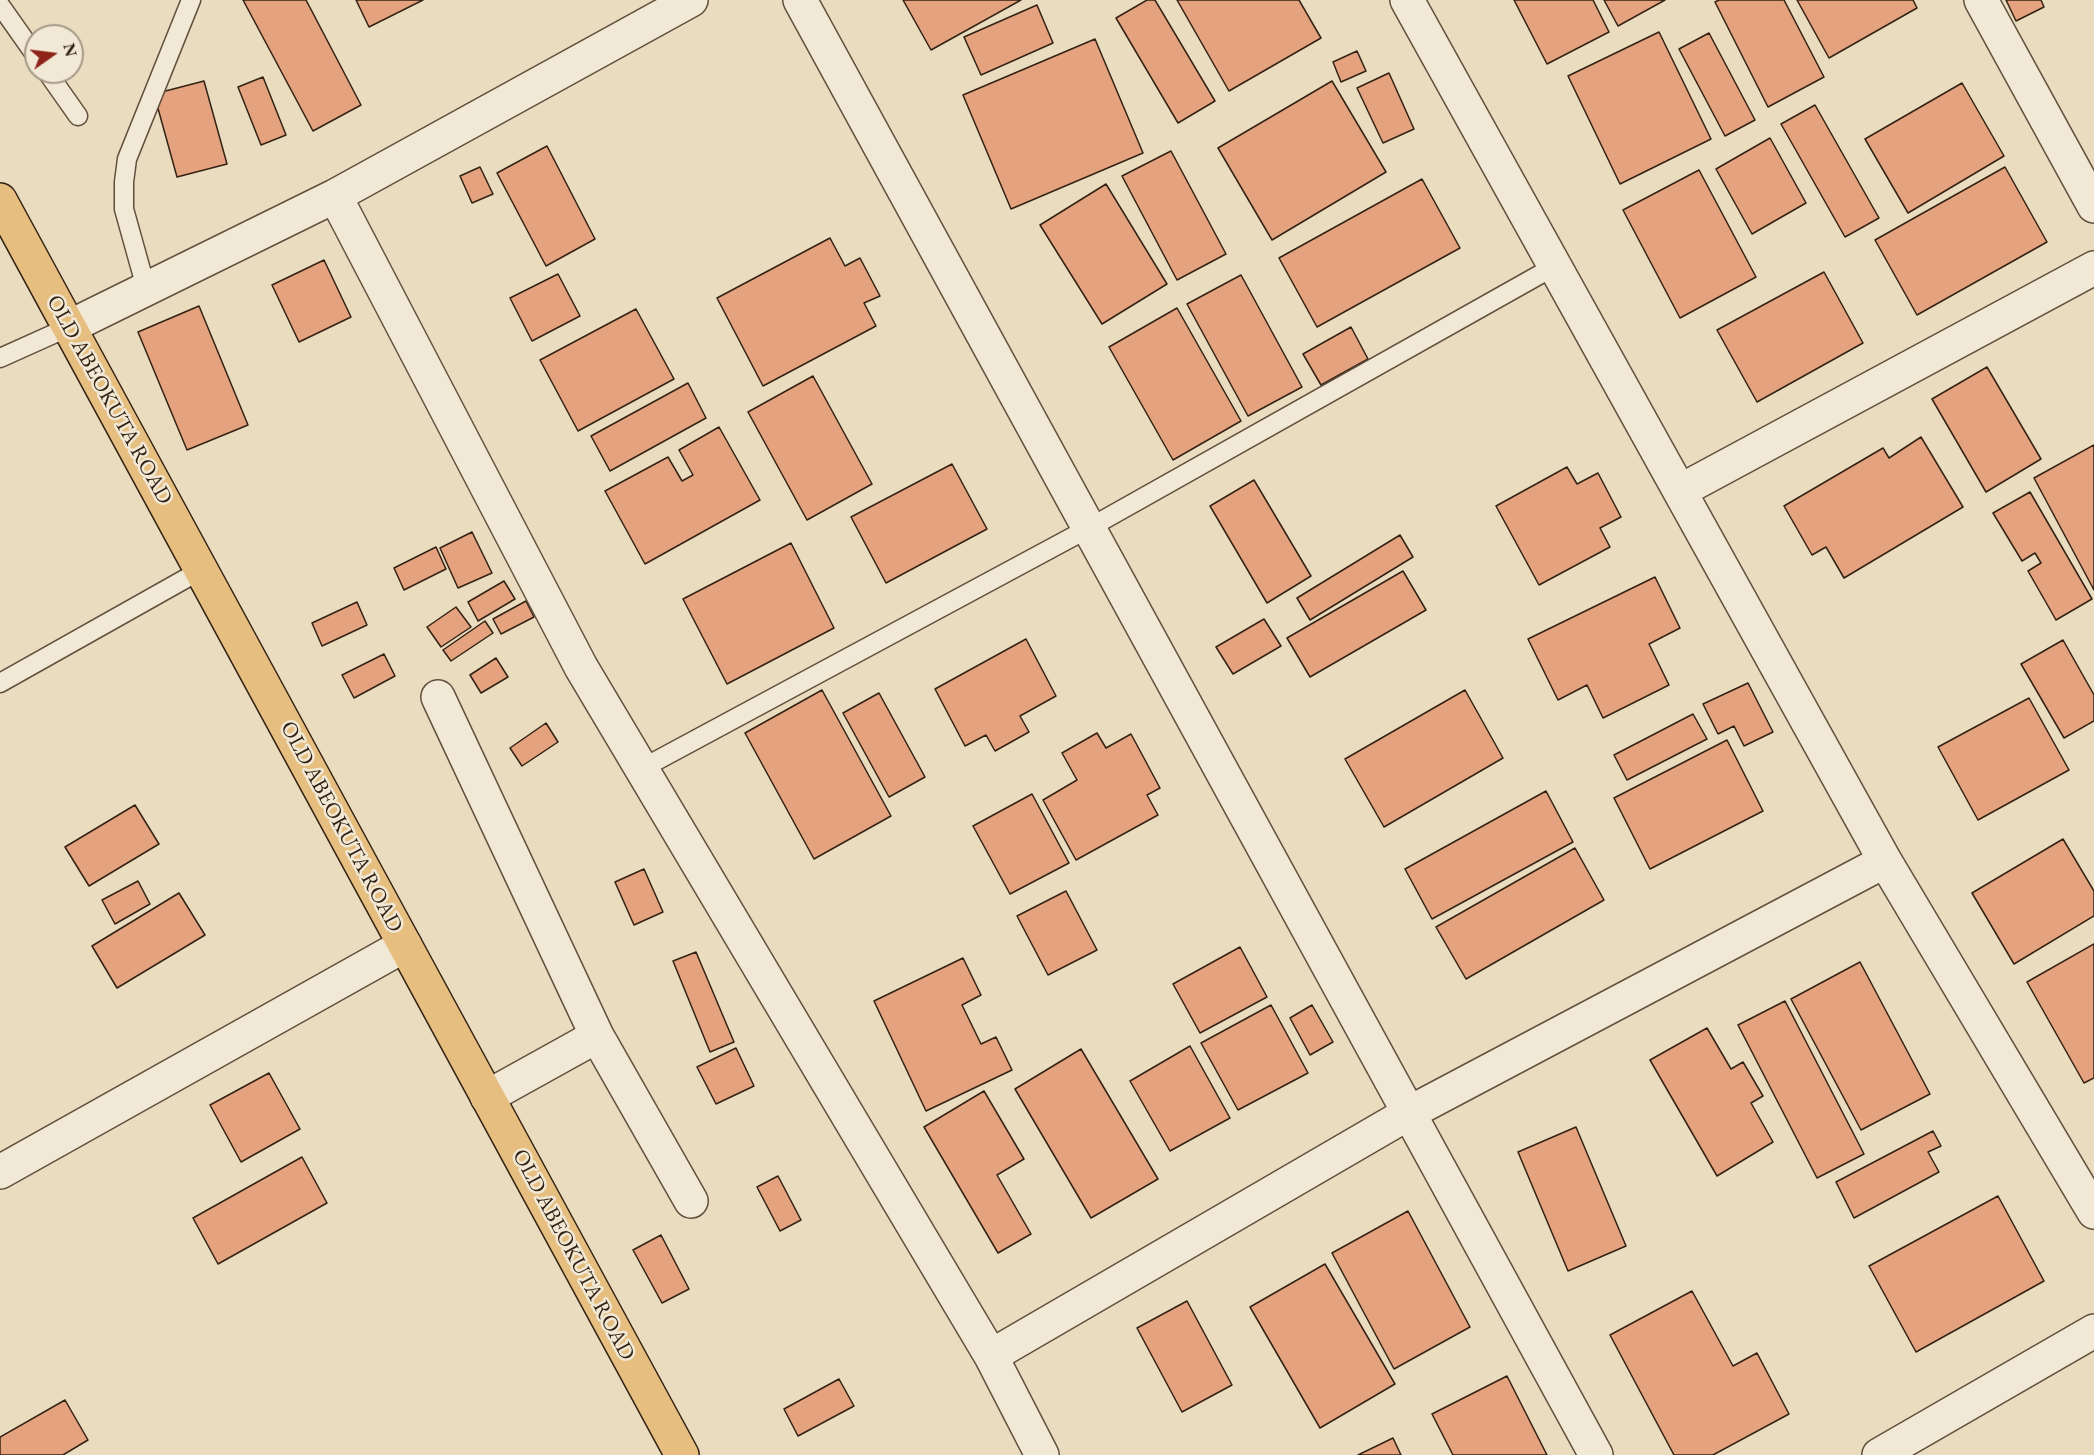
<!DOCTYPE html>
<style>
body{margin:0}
#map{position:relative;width:2094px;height:1455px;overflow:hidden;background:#eadcbf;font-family:"EB Garamond",serif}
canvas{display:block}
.north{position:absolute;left:24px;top:24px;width:60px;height:60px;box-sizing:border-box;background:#f1e8d5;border:2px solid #a59987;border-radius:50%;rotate:76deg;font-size:16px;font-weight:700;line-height:24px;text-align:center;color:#332213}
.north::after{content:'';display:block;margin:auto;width:21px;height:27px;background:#8f2418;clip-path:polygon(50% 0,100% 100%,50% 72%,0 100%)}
</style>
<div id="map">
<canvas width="2094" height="1455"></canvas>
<div class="north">N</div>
</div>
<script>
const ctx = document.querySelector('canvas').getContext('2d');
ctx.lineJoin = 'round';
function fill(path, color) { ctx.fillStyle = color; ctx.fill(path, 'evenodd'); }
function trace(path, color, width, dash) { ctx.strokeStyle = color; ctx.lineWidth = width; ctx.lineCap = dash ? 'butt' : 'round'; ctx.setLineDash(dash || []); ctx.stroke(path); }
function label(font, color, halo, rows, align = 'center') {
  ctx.font = font + ' "EB Garamond",serif'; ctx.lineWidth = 5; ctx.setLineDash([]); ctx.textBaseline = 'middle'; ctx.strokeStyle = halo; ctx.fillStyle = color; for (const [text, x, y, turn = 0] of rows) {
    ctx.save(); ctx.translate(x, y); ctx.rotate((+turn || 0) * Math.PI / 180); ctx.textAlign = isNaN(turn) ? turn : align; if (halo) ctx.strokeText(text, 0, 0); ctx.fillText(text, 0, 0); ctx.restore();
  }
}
const building = new Path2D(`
 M243,0H306L361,105L313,131Z
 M356,0H423L369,27Z
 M903,0H1021L931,50Z
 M1147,0H1155L1215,101L1178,123L1116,18Z
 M1177,0H1299L1321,38L1229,91Z
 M1514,0H1593L1609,32L1547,64Z
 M1604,0H1665L1618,26Z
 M1719,0H1784L1824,77L1768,107L1715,2Z
 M1797,0H1913L1917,8L1829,58Z
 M2006,0H2041L2044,7L2016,21Z
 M1037,5L1053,43L981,75L964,37Z
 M1659,32L1711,139L1620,184L1568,76Z
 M1709,33L1755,120L1725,136L1679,49Z
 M1095,39L1143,153L1011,209L963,95Z
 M1357,51L1366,71L1341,82L1333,62Z
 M1389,73L1414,129L1383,143L1357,88Z
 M263,77L286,135L261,145L238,87Z
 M204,81L227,164L177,177L154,94Z
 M1332,81L1386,172L1272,240L1218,148Z
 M1962,83L2004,156L1908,213L1865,139Z
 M1815,105L1879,218L1845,237L1781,124Z
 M1770,138L1806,203L1752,234L1716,169Z
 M547,146L595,239L546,266L497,173Z
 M1171,151L1226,254L1177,280L1122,176Z
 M480,167L493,194L472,203L460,176Z
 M2005,167L2047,242L1917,315L1875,240Z
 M1699,170L1756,277L1680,318L1623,210Z
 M1422,179L1460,248L1317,327L1279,258Z
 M1106,184L1167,284L1102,324L1040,225Z
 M830,238L845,266L860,258L880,296L864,303L876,326L763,386L717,298Z
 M324,260L351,317L299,342L272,285Z
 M1824,272L1863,343L1757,402L1717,330Z
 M558,274L580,316L532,341L510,298Z
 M1241,275L1302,387L1248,416L1187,304Z
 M199,306L248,425L187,450L138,332Z
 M1177,308L1241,421L1173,460L1109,347Z
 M636,309L674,379L578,431L540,360Z
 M1351,327L1368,359L1321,385L1303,354Z
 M1987,367L2041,459L1986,492L1932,399Z
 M813,376L872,484L807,520L748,412Z
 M688,383L706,418L610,471L591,436Z
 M719,427L760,500L645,564L605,491L668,457L682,481L693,475L679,450Z
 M1921,437L1963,507L1844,578L1826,547L1812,555L1784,506L1883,448L1889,458Z
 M2094,445V590L2034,478Z
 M952,464L987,529L886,583L851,517Z
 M1567,467L1577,484L1598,473L1621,517L1600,528L1610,547L1539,585L1496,506Z
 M1254,480L1311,576L1267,603L1210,506Z
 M2030,492L2092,599L2056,620L2028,571L2041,563L2035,553L2022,561L1993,513Z
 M472,532L492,573L458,588L440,548Z
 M1400,535L1413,557L1310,620L1297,598Z
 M791,543L834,628L727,684L683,599Z
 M436,547L446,569L404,590L394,568Z
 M1403,571L1426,610L1310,677L1287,638Z
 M1655,577L1680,628L1649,644L1669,685L1603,718L1587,685L1558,700L1528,639Z
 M504,581L515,599L478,621L468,602Z
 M526,601L534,617L501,634L493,619Z
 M357,602L367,625L322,646L312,623Z
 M456,607L471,627L441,647L427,627Z
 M1264,619L1281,646L1233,674L1216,647Z
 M485,621L493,633L451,661L443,650Z
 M1026,639L1056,696L1020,716L1029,732L995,751L986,735L965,746L935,689Z
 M2063,640L2094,695V721L2064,738L2021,664Z
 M384,654L395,676L354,698L342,675Z
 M496,658L508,677L481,693L470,675Z
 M1748,683L1773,732L1744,746L1734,726L1718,734L1703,704Z
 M822,690L891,816L814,859L745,733Z
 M1465,690L1503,758L1384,827L1345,759Z
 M879,693L925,777L889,797L843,713Z
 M2029,698L2069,770L1978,820L1938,747Z
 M1693,714L1707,739L1627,780L1614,755Z
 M546,723L558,742L522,766L510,748Z
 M1097,733L1106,748L1131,734L1160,788L1147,795L1158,815L1076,860L1043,800L1077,780L1062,753Z
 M1727,740L1763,811L1650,869L1614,798Z
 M1546,791L1573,842L1432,919L1405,869Z
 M1032,794L1069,863L1010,894L973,826Z
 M135,805L159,844L89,886L65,847Z
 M2063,839L2094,891V916L2014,964L1972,893Z
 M1575,848L1604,900L1466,979L1436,927Z
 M644,869L663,912L634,925L615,882Z
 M138,881L150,904L115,924L102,900Z
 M1066,891L1097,950L1048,975L1017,916Z
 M179,893L205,935L117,988L92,946Z
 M2094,944V1078L2084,1083L2027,982Z
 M1240,947L1267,997L1200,1033L1173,984Z
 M696,952L734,1042L710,1052L673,961Z
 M963,958L981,995L962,1005L981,1044L996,1037L1012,1070L926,1111L874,1001Z
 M1860,962L1930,1094L1861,1130L1791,999Z
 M1785,1001L1864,1154L1817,1178L1738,1025Z
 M1271,1005L1308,1073L1238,1110L1201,1043Z
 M1312,1005L1333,1042L1310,1055L1290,1018Z
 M1707,1028L1731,1069L1743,1062L1763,1096L1751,1103L1773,1142L1717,1176L1650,1060Z
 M1190,1046L1230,1118L1170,1151L1130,1081Z
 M736,1048L754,1086L716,1104L697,1067Z
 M1081,1049L1158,1179L1091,1218L1015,1089Z
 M269,1073L300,1129L241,1162L210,1105Z
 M984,1091L1024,1159L997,1175L1031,1234L998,1253L924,1127Z
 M1576,1127L1626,1246L1568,1271L1518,1152Z
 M1933,1131L1941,1146L1928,1152L1939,1172L1854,1218L1836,1182Z
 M302,1157L327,1203L218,1264L193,1218Z
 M778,1176L801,1220L780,1231L757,1187Z
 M1998,1196L2044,1281L1916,1352L1869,1266Z
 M1408,1211L1470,1327L1394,1369L1332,1253Z
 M661,1235L689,1289L662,1303L633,1250Z
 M1325,1264L1395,1384L1320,1428L1250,1307Z
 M1692,1291L1733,1366L1757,1353L1789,1414L1713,1455H1674L1610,1335Z
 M1187,1301L1232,1385L1182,1412L1137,1328Z
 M1507,1376L1547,1455H1453L1432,1414Z
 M839,1379L854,1406L798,1436L784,1409Z
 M65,1400L88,1440L63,1455H0V1437Z
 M1393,1438L1401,1455H1358Z`);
const service = new Path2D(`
 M0,5L36,56
 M47,72L78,116
 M146,288L124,209V182L127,159L191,0
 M0,358L69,327
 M0,683L201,570
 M641,769L1089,528L1555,266`);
const minor = new Path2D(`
 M691,0L335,196L581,667L991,1356L1042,1455
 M800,0L1596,1455
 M1407,0L1885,861L2094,1212
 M1981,0L2094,206
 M69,327L335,196
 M1680,491L2094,268
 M438,697L597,1036L691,1201
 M487,1097L597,1036
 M0,1172L405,945
 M991,1356L1409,1113L1885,861
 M1879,1455L2094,1331`);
const trunk = new Path2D(`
 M0,200L682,1455`);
const streetNames = [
 ["OLD ABEOKUTA ROAD",109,400,61],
 ["OLD ABEOKUTA ROAD",341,827,62],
 ["OLD ABEOKUTA ROAD",573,1255,62]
];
fill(building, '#e4a27f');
trace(building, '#332213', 1.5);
trace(service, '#61503e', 21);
trace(minor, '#61503e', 36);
trace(trunk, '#332213', 36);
trace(service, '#f1e8d5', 18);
trace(minor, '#f1e8d5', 33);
trace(trunk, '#e5be80', 33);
label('22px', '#332213', '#f1e8d5', streetNames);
</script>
